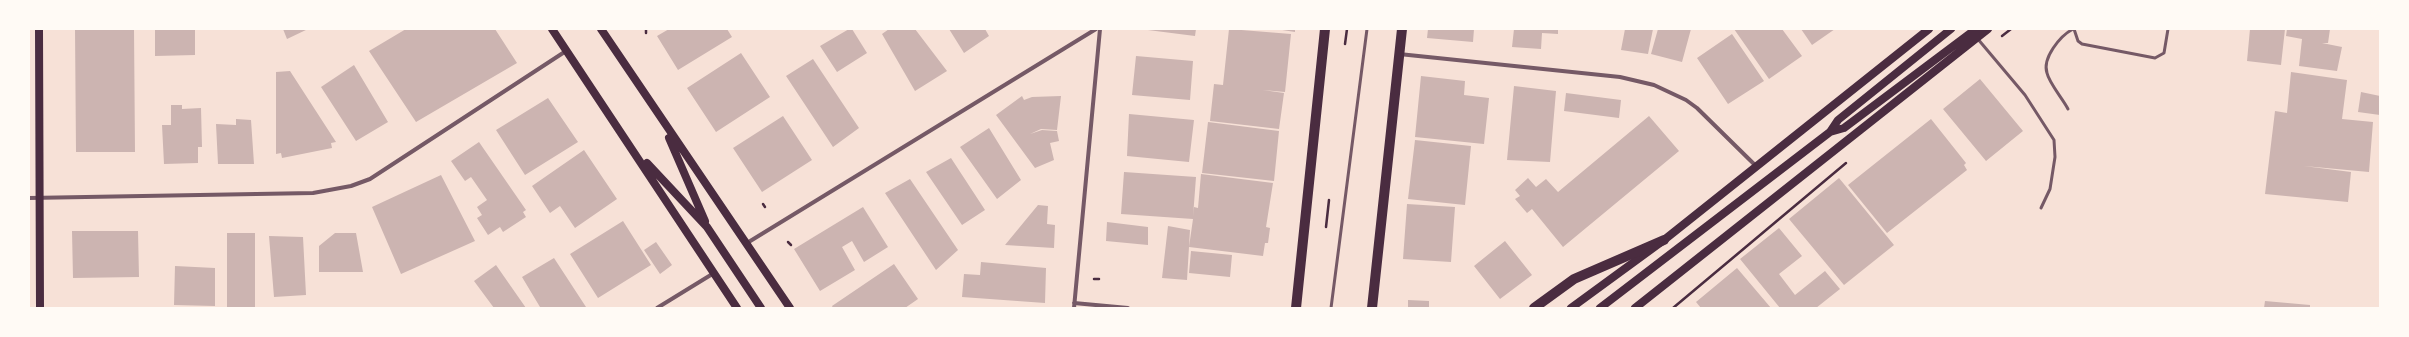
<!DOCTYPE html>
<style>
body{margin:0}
#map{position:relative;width:2409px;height:337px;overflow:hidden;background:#f7e1d7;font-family:"Archivo Narrow",sans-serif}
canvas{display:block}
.frame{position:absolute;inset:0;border:30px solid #fffaf5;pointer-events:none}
</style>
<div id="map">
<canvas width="2409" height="337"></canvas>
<div class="frame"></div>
</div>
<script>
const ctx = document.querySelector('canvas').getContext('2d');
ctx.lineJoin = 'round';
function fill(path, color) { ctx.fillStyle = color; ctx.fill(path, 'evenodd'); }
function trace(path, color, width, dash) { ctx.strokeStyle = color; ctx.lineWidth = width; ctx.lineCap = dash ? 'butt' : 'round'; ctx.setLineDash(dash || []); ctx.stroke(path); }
const building = new Path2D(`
 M75,29H134L135,152H76Z
 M155,29H195V55L155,56Z
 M283,29H308L287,39Z
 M406,29H495L517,63L416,122L369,51Z
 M669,29H727L732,37L678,70L657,36Z
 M849,29H852L867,53L837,72L820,46Z
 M889,29H915L947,71L915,91L882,34Z
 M949,29H985L989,36L964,53Z
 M1140,29H1196L1195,36Z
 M1229,29L1291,34L1285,92L1263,90L1284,93L1279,129L1210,121L1214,84L1223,85Z
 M1276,29H1295V32Z
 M1428,29H1474L1473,42L1427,38Z
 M1514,29H1558V34L1542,33L1541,49L1512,47Z
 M1625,29H1653L1648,54L1621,50Z
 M1658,29H1691L1682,62L1651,54Z
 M1734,29H1782L1802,56L1769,79Z
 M1801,29H1835L1812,45Z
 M2250,29H2285L2281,65L2247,61Z
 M2287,29H2330L2328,43H2322L2342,47L2337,71L2299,66L2302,39L2286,36Z
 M1732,34L1764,81L1728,104L1697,58Z
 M741,53L770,97L716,132L687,88Z
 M1136,56L1193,61L1190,100L1132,95Z
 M813,59L859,128L833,147L786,76Z
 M354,65L388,122L356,141L321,87Z
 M290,71L336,142L331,143L332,148L282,158L281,153L276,154V72Z
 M2291,72L2347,80L2342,119L2373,122L2369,172L2304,166L2351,172L2348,202L2265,194L2275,111L2287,113Z
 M1421,76L1465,81L1464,95L1489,98L1484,144L1415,137Z
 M1980,79L2023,131L1986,161L1943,109Z
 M1514,86L1556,91L1550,162L1507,160Z
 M2361,92L2380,96V115L2358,112Z
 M1566,93L1621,100L1619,118L1564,111Z
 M1022,96L1024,100L1032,97L1061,96L1057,130L1041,129L1030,134L1042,130L1057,131L1059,141L1050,143L1054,160L1035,168L996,115Z
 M548,98L578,142L525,175L496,130Z
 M171,105H182V109L201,108L202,147H198V163L164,164L162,125H171Z
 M1129,114L1194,120L1189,162L1127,156Z
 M783,116L812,160L762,192L733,148Z
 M1649,116L1679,151L1563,247L1532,209L1527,213L1515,199L1520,196L1515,190L1528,178L1536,187L1546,179L1558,192Z
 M236,119L251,120L254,164H218L216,124L236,125Z
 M1931,119L1966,163L1964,165L1967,170L1887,233L1848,185Z
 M1208,122L1279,131L1274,181L1202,173Z
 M989,128L1021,180L997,199L960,147Z
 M1415,140L1471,146L1465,205L1408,199Z
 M479,142L526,210L523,212L526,217L503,232L500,227L488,235L477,218L482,215L477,207L487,200L471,177L465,181L451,161Z
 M584,150L617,199L575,228L560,206L550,213L532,186Z
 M951,158L985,210L962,225L926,172Z
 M1124,172L1196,177L1193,217L1194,207L1198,208L1201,174L1273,183L1266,227L1270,228L1268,243H1265L1263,256L1189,247L1193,219L1121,214Z
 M441,175L475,241L401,274L372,207Z
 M1839,178L1894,245L1844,285L1789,219Z
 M910,179L958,250L936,270L885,193Z
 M1407,204L1455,207L1451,262L1403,259Z
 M1038,205L1048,206L1047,224L1055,225L1054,248L1005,245Z
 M863,207L888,247L864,262L852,241L842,247L855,270L820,291L794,249Z
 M623,221L651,265L598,298L570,254Z
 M1107,222L1148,227V245L1106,241Z
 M1168,226L1190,230L1187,280L1162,278Z
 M1779,228L1802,256L1779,274L1795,295L1825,271L1840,289L1816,308H1780L1740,259Z
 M72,231H138L139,277L73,278Z
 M227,233H255V307H227Z
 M335,233H356L363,272H319V246Z
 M269,236L303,237L306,295L274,297Z
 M1505,241L1532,275L1500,299L1474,266Z
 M656,242L672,265L660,274L644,250Z
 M1191,251L1232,255L1230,277L1189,273Z
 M554,258L586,307H540L522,277Z
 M981,262L1046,268L1045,303L962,297L964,274L980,275Z
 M894,264L918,299L905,308H833L832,306Z
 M496,265L526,308H494L474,281Z
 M175,266L215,268V306L174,305Z
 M1737,268L1771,308H1701L1696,302Z
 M1408,300L1429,301V308H1408Z
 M2265,301L2310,305V308H2264Z`);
const path = new Path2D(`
 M646,29V33
 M2002,36L2011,29
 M1345,44L1347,29
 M763,204L765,207
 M1326,227L1329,200
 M788,242L791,245
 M1094,279H1099
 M1673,308L1846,163`);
const service = new Path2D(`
 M2074,29L2078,41L2082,44L2155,58L2164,53L2168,29
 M1977,38L2025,95L2054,140L2055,157L2050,189L2041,208
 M2068,109C2063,99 2049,83 2047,73C2042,58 2060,36 2073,29
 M1331,308L1367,29`);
const minor = new Path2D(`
 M1399,54L1620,77L1654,85L1686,100L1697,108L1756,166
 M29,198L313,193L351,186L370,179L566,51
 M747,243L1096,29
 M1074,303L1128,308
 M657,308L714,273
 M1074,308L1100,29`);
const secondary = new Path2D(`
 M39,29L40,308
 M552,29L737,308
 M601,29L790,308
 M1830,132L1838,120L1951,29
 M669,138L705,221
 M647,163L707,227L761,308
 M1571,308L1664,240L1929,29
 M1600,308L1830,132L1844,128L1976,29
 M1635,308L1988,29`);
const primary = new Path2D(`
 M1296,308L1325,29
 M1372,308L1402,29
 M1534,308L1574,279L1664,240`);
fill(building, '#ccb4b1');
trace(path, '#4a2c40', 2.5);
trace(service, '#755966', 3);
trace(minor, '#755966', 4);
trace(secondary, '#4a2c40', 8);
trace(primary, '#4a2c40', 10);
</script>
